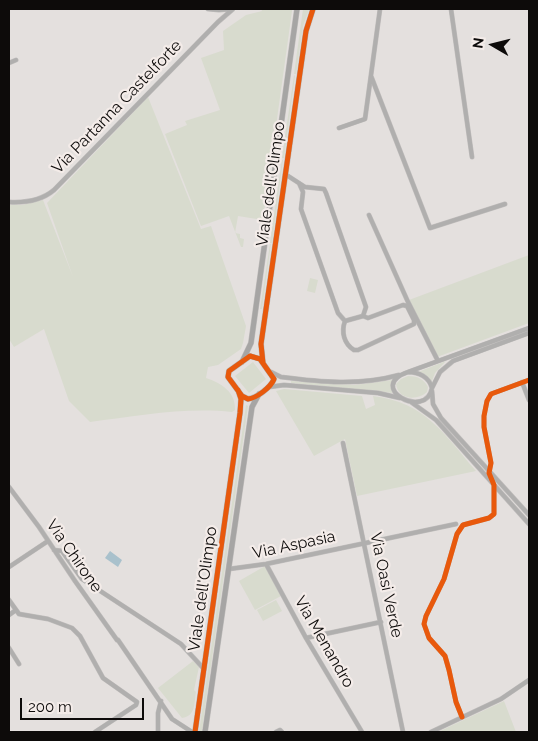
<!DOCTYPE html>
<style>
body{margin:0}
#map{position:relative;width:538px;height:741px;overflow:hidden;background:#e4e0de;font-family:Raleway,sans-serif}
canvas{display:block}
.frame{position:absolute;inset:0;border:10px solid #0d0b0a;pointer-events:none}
.north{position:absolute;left:468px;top:20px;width:50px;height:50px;-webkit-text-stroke:4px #f4ece9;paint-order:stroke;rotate:278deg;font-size:14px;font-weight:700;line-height:20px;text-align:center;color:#0d0b0a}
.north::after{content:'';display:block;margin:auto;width:18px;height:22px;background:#0d0b0a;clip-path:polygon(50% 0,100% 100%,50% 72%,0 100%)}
.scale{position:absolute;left:20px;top:698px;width:124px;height:22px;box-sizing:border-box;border:2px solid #0d0b0a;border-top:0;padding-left:6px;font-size:15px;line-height:18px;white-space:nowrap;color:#0d0b0a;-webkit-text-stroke:4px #f4ece9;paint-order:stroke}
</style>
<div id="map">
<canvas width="538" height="741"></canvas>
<div class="frame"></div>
<div class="north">N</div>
<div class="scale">200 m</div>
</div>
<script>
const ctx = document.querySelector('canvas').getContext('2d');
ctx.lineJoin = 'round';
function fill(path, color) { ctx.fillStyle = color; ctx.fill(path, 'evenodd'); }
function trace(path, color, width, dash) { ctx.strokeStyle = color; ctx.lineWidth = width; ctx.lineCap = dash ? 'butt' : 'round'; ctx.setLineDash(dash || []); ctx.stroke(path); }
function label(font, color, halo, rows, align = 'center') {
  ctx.font = font + ' Raleway,sans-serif'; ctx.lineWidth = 4.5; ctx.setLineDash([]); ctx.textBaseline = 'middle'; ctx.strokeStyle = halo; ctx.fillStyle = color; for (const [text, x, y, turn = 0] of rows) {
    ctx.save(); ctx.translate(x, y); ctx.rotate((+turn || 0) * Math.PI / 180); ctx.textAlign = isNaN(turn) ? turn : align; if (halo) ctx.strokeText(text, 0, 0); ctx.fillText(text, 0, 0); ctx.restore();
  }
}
const green = new Path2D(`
 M261,9H292V11L263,220L238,216L235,233L240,234V238L244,239L243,247H241L229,216L201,226L165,134L187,125L185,121L220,110L201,58L224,50L223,31L246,15L262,11Z
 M303,9L309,10L303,26L296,74H294Z
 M294,75L295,76L284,158H282Z
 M148,97L201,229L211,226L246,326L243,343L241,349L218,365L208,367L206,378C221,383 236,392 235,410L232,412C185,407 137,416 90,422L69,401L44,329L14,347L9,339V205H22L43,200L73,277L47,203Z
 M282,160H283L272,243H270Z
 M270,244H271L262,309H260Z
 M529,255V323L437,357L409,300Z
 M310,278L318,280L315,293L307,291Z
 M446,361L435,373L432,381L418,372Z
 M253,362L266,379L249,393L235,376Z
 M408,376C417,376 424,379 428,387L427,392C417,401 398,400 396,384L401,379Z
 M392,380V393L291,383V381L355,385Z
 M284,389L362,396L366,409L375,405L373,396C425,402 444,434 476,471L357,496L345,439L314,456L276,391Z
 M246,405L248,406L204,715L202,732H199Z
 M265,566L281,596L255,610L239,581Z
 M276,600L282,611L263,621L257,610Z
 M193,661L199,667L194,690L196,692C194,703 196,716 182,718L158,688Z
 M504,701L516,732H438Z`);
const water = new Path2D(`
 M110,551L122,560L118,567L105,558Z`);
const street = new Path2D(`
 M208,9L219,10L230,9
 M451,9L472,157
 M9,63L16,60
 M371,76L430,228L505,204
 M339,128L365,119L380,9
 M285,174L305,187L324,189L326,193L366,307L363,316L345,321L338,313L301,209L303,192L299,183
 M9,202C26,203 41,201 54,190L218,22L233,9
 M369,215L408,302L438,361
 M345,321C341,332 344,344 354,350H358L414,324V320L407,306L403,305L368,318L363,316
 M271,372L281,377C320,382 360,386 399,375
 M408,372L529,328
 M408,372C419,372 429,377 432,388C426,421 365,387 408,372Z
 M522,382L529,400
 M269,387L284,385L378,393L400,398
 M432,388L440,372L453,361L529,333
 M432,391L433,404L441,418L529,515
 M411,402L436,420L529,524
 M343,443L403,732
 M9,487L39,527L75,581L117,640
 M54,550L62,551L82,579L181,644L204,669
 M266,564L306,638L362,732
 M9,567L48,541
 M229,569L266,564L456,524
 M9,600L19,614L48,619L72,628L80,636L103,678L137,702L136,705L95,732
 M9,615L16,610
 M306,638L381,622
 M118,640L172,719L192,732
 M9,648L19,664
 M462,717L456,702L449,670L445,656L429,638L424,624L426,616L444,579L457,534L463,525L489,518L494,514V485L489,473L491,463L484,427V416L487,401L491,394L529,380
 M158,732V713L161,701
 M276,732L280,730L282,732
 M431,732L501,699L529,680`);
const secondary = new Path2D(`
 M250,356L260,359L274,379C271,387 257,398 248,399L242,396L228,377L229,371Z
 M242,362L251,343L297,9
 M263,363L261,344L306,31L313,9
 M195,732L240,413L241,399L238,390
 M205,732L252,407L259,394`);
const cycleway = new Path2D(`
 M250,356L260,359L274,379C271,387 257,398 248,399L242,396L228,377L229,371Z
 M263,363L261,344L306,31L313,9
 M462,717L456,702L449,670L445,656L429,638L424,624L426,616L444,579L457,534L463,525L489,518L494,514V485L489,473L491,463L484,427V416L487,401L491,394L529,380
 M195,732L240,413L241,399L238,390`);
const streetNames = [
 ["Via Partanna Castelforte",117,107,-46],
 ["Viale dell'Olimpo",271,184,-82],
 ["Via Aspasia",294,545,-12],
 ["Via Chirone",74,556,55],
 ["Via Oasi Verde",386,585,78],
 ["Viale dell'Olimpo",203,589,-82],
 ["Via Menandro",324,642,60]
];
fill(green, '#d8dbce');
fill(water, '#a9c1cc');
trace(street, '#c1bebd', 5);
trace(secondary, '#c1bebd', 6);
trace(street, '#b0afae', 4);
trace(secondary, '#a6a5a4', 5);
trace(cycleway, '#e8590c', 5);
label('16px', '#0d0b0a', '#f4ece9', streetNames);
</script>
